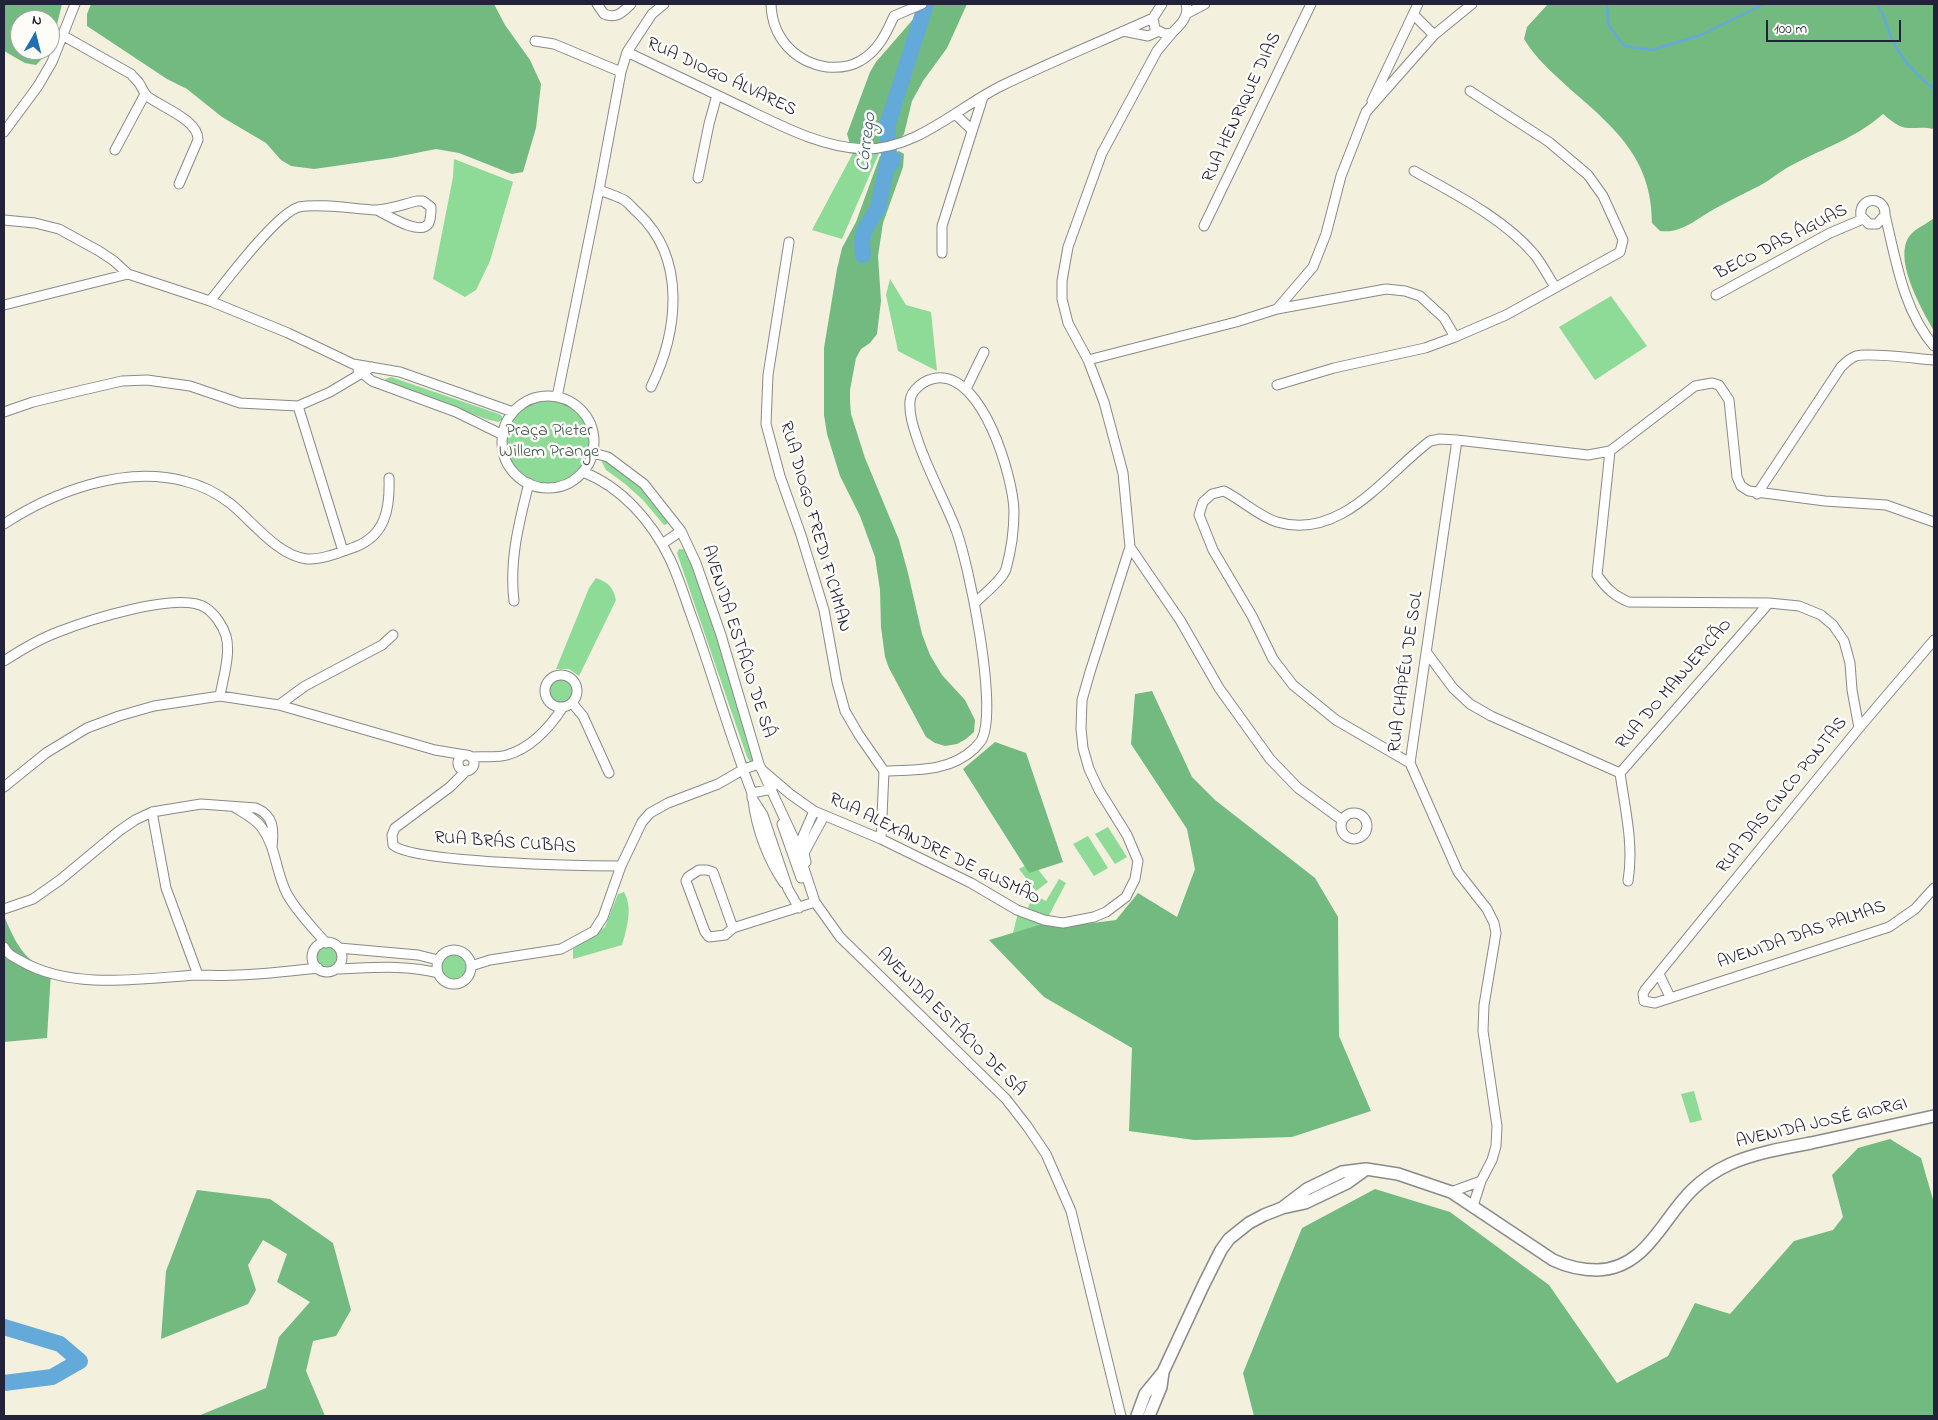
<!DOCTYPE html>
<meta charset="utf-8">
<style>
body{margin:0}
#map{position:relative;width:1938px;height:1420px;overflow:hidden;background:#f3f0dd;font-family:"Indie Flower",sans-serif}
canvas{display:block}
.frame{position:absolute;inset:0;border:5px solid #22223b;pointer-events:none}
.north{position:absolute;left:10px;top:10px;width:50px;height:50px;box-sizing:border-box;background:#fdfcf7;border:1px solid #a5a5ac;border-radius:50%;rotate:8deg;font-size:14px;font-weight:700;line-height:20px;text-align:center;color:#22223b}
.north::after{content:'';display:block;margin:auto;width:18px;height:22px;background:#1f6fb2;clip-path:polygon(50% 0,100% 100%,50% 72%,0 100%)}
.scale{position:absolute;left:1766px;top:20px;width:135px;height:22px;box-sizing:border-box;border:2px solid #22223b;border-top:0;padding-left:6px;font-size:15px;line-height:18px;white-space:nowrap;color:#22223b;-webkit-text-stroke:4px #fdfcf7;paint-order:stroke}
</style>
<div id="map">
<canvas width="1938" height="1420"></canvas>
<div class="frame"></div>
<div class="north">N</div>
<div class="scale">100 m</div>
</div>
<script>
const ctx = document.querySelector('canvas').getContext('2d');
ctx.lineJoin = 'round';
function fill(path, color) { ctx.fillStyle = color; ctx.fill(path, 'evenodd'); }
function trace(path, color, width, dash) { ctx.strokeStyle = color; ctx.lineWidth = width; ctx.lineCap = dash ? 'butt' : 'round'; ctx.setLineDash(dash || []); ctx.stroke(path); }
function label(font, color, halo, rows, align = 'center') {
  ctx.font = font + ' "Indie Flower",sans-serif'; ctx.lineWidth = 5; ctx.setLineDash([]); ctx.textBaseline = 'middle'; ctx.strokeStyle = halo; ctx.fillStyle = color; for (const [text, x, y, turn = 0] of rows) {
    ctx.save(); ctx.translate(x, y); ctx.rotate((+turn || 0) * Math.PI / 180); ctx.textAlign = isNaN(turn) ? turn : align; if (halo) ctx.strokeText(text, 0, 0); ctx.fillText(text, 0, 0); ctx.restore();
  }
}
const green = new Path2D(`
 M880,151L842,239L812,230L853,153L871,154Z
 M454,159L513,182L490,261L476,290L465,297L433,279L453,177Z
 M890,279L906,305L931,312L937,371L898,351L886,295Z
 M1611,296L1647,346L1595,380L1559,327Z
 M391,377L499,414L502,416V420L498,422L486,419L389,384L385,379Z
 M544,396C577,397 598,418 593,453H595C590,462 585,471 577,478C521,522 460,417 544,396Z
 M604,459C632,474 650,496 669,521L667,524L664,525L642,499L624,483L606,470L602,462V460Z
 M679,549L688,550L757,755L758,759L751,763L747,757L677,553Z
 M596,578C609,583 613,587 616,600L579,676L569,669H556L589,588Z
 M548 691a13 13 0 1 1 26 0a13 13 0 1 1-26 0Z
 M1108,827L1127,857L1115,864L1095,834Z
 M1088,836L1108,868L1094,876L1073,844Z
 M1032,862L1048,882L1036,891L1019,869Z
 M1059,879L1066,883L1047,919L1027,911L1033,894L1046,901Z
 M624,892C633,907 627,928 622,945L573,959V949L605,927L618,894Z
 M1018,913L1047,924L1013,933Z
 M312 957a15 15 0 1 1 30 0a15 15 0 1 1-30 0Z
 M437 967a17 17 0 1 1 34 0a17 17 0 1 1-34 0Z
 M1694,1091L1702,1120L1690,1123L1681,1094Z`);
const forest = new Path2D(`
 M4,4H62L51,49L36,65L25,63L4,51ZM20,20H50V50H20Z
 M91,4H494L505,25L530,60L541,84L536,128L523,172L512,174L459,153L436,149L391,158L314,169L291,166L281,160L266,143L222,117L187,89L167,79L87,26V14Z
 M934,4H967L947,48L923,81L912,101L904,134L899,140L872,145L850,144L847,134L870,72L876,62L922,9Z
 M1548,4H1934V129C1925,127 1918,128 1909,128C1899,128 1890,120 1883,114C1854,139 1826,147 1794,164C1781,170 1771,180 1759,186C1745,193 1731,200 1718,207C1698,217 1683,234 1660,231L1652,223C1652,159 1615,128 1570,89C1553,73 1536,59 1524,39L1527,27Z
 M899,151L904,154L903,167L883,223L878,256L881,301L877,334L870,343L861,349L856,358L850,390V402L851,414L865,458L899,540L908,573L922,634L930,655L942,675L965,700L975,720L974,732L966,739L957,744L945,746L935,743L926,737L889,668L885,657L881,627L880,590L875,557L860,516L840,476L827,434L824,415V348L837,269L842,248L856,222L880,156Z
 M1934,218V331C1922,310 1896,265 1907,240C1912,229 1926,225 1934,218Z
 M1152,691L1192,777L1215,800L1315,878L1338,917L1339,1036L1371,1111L1292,1137L1194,1140L1129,1131L1132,1048L1044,997L989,940L1046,923L1061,927L1116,920L1138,893L1177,917L1195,869L1187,829L1131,744L1135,694Z
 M995,742L1026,753L1063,862L1029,873L963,769Z
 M4,916C16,943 22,959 51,972L47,1038L4,1042Z
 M1890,1139L1921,1158L1934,1203V1416H1254L1243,1373L1302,1228L1375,1189L1450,1212L1549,1285L1617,1383L1668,1356L1695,1303L1730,1314L1794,1241L1833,1230L1843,1217L1832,1175L1858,1148Z
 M197,1190L270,1199L333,1243L351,1310L336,1336L313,1341L306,1371L325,1416H198L266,1388L279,1337L310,1302L277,1282L287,1254L263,1240L248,1265L256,1290L248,1304L161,1339L166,1271Z`);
const water = new Path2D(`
 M901,154L900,166L892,173L880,165L882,157Z`);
const stream = new Path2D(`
 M1607,4L1608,24L1624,46L1651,50L1701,35L1764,4
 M1877,4C1884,13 1886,26 1891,37C1900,58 1916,75 1934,89`);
const river = new Path2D(`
 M863,255L862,243L864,231L878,208L889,156L887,126L926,4
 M4,1327L60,1344L80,1361L52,1377L4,1383`);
const minor = new Path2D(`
 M597,4L604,14C616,19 622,13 631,4
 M771,4C772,37 794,62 827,67C839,68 850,67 860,61C878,51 886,34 894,16L922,4
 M1162,4L1153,18L1155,29L1165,34L1172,33C1180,25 1190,16 1186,4
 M1188,13L1205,4
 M1413,14L1434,35
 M1123,31L1148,36L1157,32
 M62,35L131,74C133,77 137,80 139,83C142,87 143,92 147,96C161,107 199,120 198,140L179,184
 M535,41L554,44L621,72
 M627,52L652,14L664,4
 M1372,101L1418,4
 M955,114L972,130
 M4,132L38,86L52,62L75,4
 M115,150L145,94
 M1414,171C1455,194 1503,218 1534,254C1542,264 1548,276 1555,287
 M698,178L709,124L717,95
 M599,190C607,193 617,196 624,200C629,203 633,209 638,213C687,259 678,332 651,387
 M1885,215L1877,224H1869L1861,216C1858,196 1886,195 1885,215C1896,260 1903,310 1934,346
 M4,220L35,223L59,229L99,251L114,261L128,274L210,301L288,333L353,364L400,372L513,412
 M1204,226L1311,4
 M789,242L768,375L766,424L780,476L801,535L824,610L837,682L845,711L859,735L884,771L881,839
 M942,253V226L983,97
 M1716,295L1830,233L1863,219
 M210,301C226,281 277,213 299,207C320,203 354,209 376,210C389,210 404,204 417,201H423L431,207C431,212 431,218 429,223C421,237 387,215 377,210
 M4,305L128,274
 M1277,309L1313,267L1326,234L1341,176L1366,112L1434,35L1472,4
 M1088,360L1236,322L1277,309L1386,289L1405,291L1420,296L1444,318L1455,337
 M358,370L372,381L456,412L503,435
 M1277,385L1334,368L1425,348L1455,337L1506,315L1620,252L1623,240L1603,196L1588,175L1549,142L1470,91
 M966,389L984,352
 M502 442a46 46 0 1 1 92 0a46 46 0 1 1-92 0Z
 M557,397L599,190L621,72L627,52C665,70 702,88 740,106C778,124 821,148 865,149C917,149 957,108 1001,86C1051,62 1102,41 1153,18
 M298,406L343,551
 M4,412L33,402L83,390L122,381L147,380L190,386L240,403L298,406L330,392L372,367
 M1610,451L1597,575C1606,588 1614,596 1629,602L1769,603L1799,606L1821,615L1833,625L1844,641L1850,663L1852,690L1859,728
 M593,453L608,457L644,484L681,531L696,563L721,635L759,764L795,841L815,902L840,937L1006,1099L1027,1126L1046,1154L1071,1211L1121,1416
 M583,472C622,487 652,522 670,559C678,576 684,595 690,612C712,672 729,734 752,793
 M1757,494L1841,367C1845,363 1850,358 1856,356C1869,352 1918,359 1934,360
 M4,524C53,492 124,465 184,481C201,485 217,493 231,504C253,522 278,556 307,559C322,560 341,552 355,547C386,535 390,508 389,478
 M662,544L681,531
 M1130,547L1180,620L1219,688L1270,759L1298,788L1342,820
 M514,601C509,561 519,522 529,483
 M1934,640L1859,728L1645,990L1643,994L1644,1001L1655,1003L1889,927L1915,909L1934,888
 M1427,653L1453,688L1470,704L1491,716L1620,773L1769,603
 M4,661C21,650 39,639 58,632C86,621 180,590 206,608C215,614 223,626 226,636C231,654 223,678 220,696
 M545 691a16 16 0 1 1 32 0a16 16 0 1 1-32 0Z
 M572,703L583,716L609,773
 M279,705L305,686L382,645L393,635
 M458 763a8 8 0 1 1 16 0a8 8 0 1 1-16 0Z
 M471,757C482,756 497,758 507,755C531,748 550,727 563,707
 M1410,763L1336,720L1293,685L1273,659L1252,616L1213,550L1199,515L1203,502L1212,494L1224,491C1242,500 1258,516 1277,522C1341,541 1385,475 1430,441L1440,439L1457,440L1588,455L1610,451L1695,386L1712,383L1719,385L1729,400L1737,477L1741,486L1749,491L1825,501L1886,505L1934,522
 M467,770L450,787L395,828L392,835L393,845C413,863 586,866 621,866
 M762,770L790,794L814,811L881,839L971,883L1017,910L1044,920L1063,923L1094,917L1106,912L1126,897L1135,879L1138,861L1127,835L1099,790L1089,769L1083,748L1081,729L1082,700L1090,672L1130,547L1123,473L1104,402L1088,360L1068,323L1062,299V281L1068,247L1102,153L1157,51L1172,33
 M884,771C917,770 950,772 975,748C977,745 981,742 982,739C998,707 969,563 955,527C943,497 927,469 917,438C913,426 909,414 910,401C911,389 926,379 937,378C983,373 1013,477 1014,511C1014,530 1011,551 1006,569C1003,579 984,594 975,603
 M1620,773C1625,809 1634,845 1628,881
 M4,787L46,753L87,728L119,716L154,706L220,696L279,705L435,750L465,755
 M772,789L752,793V798L763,815L788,889L799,908
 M753,800C756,828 768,860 784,883
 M234,807C244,813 256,819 262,828C276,847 276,873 287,894C297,912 312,927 326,943
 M152,812L166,888L198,975
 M1341 826a13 13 0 1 1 26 0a13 13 0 1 1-26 0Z
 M782,824L801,878
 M803,851L800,843L814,811
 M806,862L804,853L824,816
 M699,870H707L713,872L733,928L725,935L709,937L705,932L686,881L688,877Z
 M4,909L33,899L60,880L119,831L135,820L152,812L201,804L256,808C274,816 274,829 272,847
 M733,928L815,902
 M312 957a15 15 0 1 1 30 0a15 15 0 1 1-30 0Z
 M4,947C8,955 14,957 21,961C71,990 140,979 196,975C210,975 224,976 238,975C265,974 291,971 318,968
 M339,948L418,955L438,960
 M437 967a17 17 0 1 1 34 0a17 17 0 1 1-34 0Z
 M471,966L490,960L561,949L594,931L603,917L621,866L642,822L650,813L668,803L718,784L744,769L759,764
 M336,969C370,968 404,964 438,973
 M1659,974L1670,997
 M1451,1192L1481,1181L1492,1160L1496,1146L1497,1126L1483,1031L1484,1005L1496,933L1494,923L1487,909L1458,872L1410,763L1457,440
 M1473,1206L1481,1181`);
const tertiary = new Path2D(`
 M1282,1208L1307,1189L1342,1172L1366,1169L1398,1174L1451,1192L1553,1260C1568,1267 1580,1270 1597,1270C1646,1269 1662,1219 1692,1190C1703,1179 1717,1170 1730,1164C1755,1153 1784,1148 1811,1143C1852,1134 1893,1125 1934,1116
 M1137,1416L1145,1394L1163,1372L1203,1286L1221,1250L1229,1239L1249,1223L1264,1215L1282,1208L1305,1203L1347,1183L1365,1170
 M1149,1416L1161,1387L1163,1372`);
const streetNames = [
 ["RUA DIOGO ÁLVARES",721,78,25],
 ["RUA HENRIQUE DIAS",1243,108,-65],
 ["BECO DAS ÁGUAS",1782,243,-27],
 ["RUA DIOGO FREDI FICHMAN",814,527,74],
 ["AVENIDA ESTÁCIO DE SÁ",737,642,72],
 ["RUA CHAPÉU DE SOL",1407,672,-82],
 ["RUA DO MANJERICÃO",1675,685,-49],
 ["RUA DAS CINCO PONTAS",1783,796,-51],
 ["RUA BRÁS CUBAS",505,844,4],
 ["RUA ALEXANDRE DE GUSMÃO",934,850,26],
 ["AVENIDA DAS PALMAS",1802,936,-19],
 ["AVENIDA ESTÁCIO DE SÁ",950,1023,45],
 ["AVENIDA JOSÉ GIORGI",1822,1124,-13]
];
const parkNames = [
 ["Praça Pieter",549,432],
 ["Willem Prange",549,453]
];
const waterNames = [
 ["Córrego",868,142,-83]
];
fill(green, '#8eda97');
fill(forest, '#72ba80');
fill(water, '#63a9d9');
trace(stream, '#63a9d9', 2.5);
trace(river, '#63a9d9', 16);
trace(minor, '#8a898c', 11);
trace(tertiary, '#8a898c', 14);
trace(minor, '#fff', 9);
trace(tertiary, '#fff', 11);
label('18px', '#22223b', '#fdfcf7', streetNames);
label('18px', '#425957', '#fdfcf7', parkNames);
label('italic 19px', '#3c587a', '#fdfcf7', waterNames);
</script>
